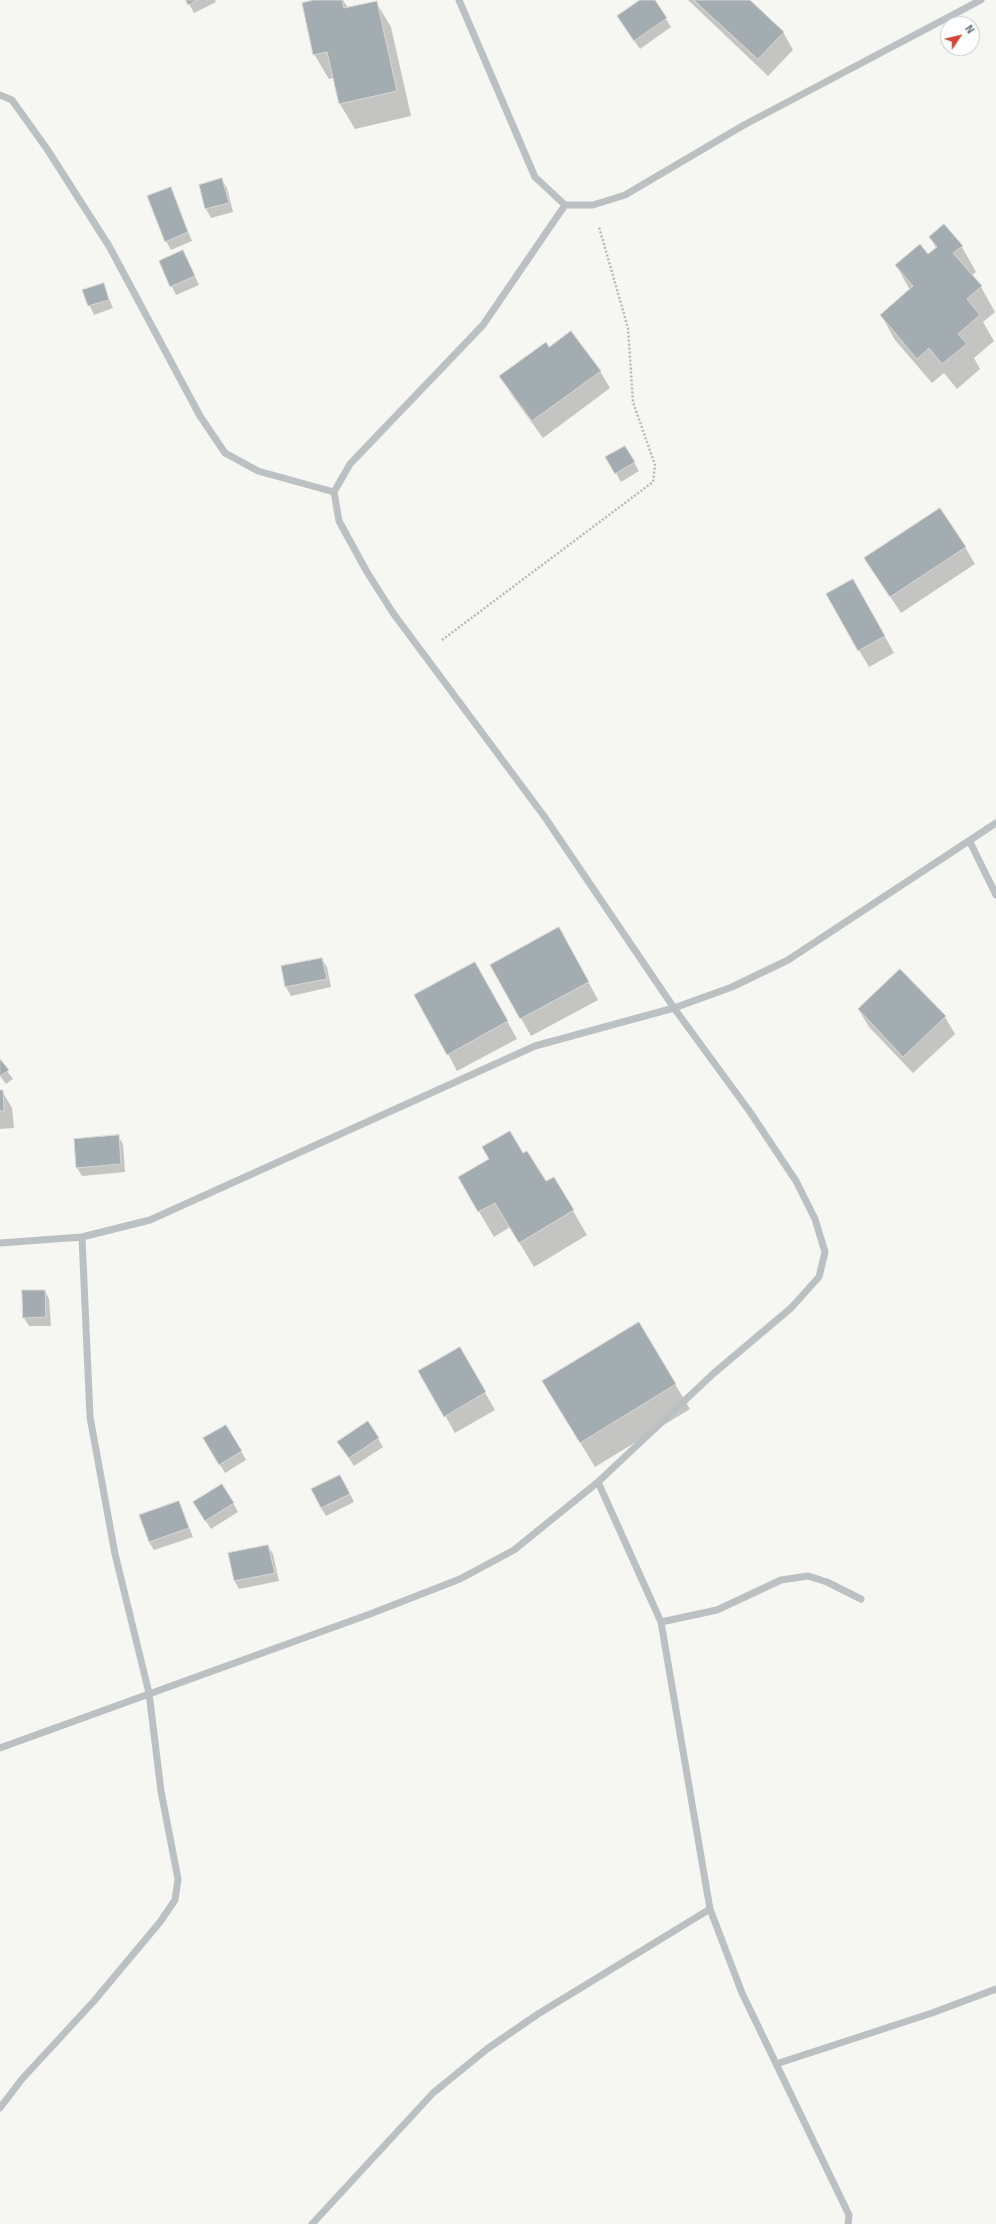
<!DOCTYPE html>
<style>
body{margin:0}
#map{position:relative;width:996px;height:2224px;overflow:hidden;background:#f6f6f3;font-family:Signika,sans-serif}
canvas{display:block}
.north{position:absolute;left:940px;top:16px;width:40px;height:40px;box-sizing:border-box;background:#fff;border:1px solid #c3c9cd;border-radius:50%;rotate:55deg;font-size:11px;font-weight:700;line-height:16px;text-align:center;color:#687981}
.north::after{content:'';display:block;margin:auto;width:14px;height:18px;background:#d04639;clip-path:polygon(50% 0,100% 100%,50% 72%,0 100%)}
</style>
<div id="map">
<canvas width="996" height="2224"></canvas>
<div class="north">N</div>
</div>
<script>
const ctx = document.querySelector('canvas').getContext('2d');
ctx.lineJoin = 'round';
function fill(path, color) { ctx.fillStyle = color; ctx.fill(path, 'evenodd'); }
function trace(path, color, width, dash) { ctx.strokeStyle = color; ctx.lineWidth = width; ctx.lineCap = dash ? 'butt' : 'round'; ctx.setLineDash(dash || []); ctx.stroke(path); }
const shadow = new Path2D(`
 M187,0H215L216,2L194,13Z
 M319,0H343L348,8L376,2L391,27L411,116L355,129L340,104L334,78L329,79L314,54Z
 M641,0H654L671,27L640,49L623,25Z
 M688,0H749L783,32L793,50L768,76Z
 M222,180L227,188L233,212L211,218L206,209L200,185Z
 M170,188L192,241L171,250L166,241Z
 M930,237L962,247L976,272L971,276L981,287L995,312L983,322L994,341L974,358L980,369L957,389L944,373L932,383L895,340L881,315L910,290L896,265L928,256L936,248Z
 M183,251L199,285L176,295L160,262Z
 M103,284L113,308L94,315L83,291Z
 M600,371L610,388L543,438L511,394L501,376Z
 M625,447L639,471L621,482L607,457Z
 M965,547L975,564L901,613L876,575Z
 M863,597L894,653L869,667L859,650Z
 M569,946L598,1000L531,1036L491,965Z
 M322,959L327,967L331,987L291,996L286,987L282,967Z
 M485,981L517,1039L457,1071L448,1054Z
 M859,1010L945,1017L955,1034L913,1073L869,1027Z
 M0,1061L13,1079L6,1084L0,1076Z
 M0,1091H2L12,1108L14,1128L0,1129Z
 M118,1136L123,1144L125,1172L82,1176L77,1168Z
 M523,1154L545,1183L554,1178L587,1235L534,1267L510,1227L494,1237L474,1203Z
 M45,1291L49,1299L51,1326H29L24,1318Z
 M460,1349L495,1410L455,1433L420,1372Z
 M675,1384L690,1409L595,1467L558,1406Z
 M368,1422L383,1447L354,1466L338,1442Z
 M205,1439L241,1451L246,1460L225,1473Z
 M345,1484L354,1502L326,1516L321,1508Z
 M179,1503L193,1537L154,1550L149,1542Z
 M233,1503L238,1512L211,1529L199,1511Z
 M268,1546L273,1554L279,1581L239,1589L234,1580Z`);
const building = new Path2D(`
 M186,0H198L188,5Z
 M314,0H342L344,8L377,1L397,91L339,104L327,52L313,55L302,3Z
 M640,0H655L667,18L634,41L617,16Z
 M694,0H750L784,32L758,59Z
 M222,178L229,203L205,209L199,185Z
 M171,187L188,232L165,242L147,196Z
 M944,224L963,246L953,253L982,286L967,299L980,315L958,334L967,344L942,364L929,348L917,359L880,315L913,286L895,265L920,244L928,254L937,247L929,237Z
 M183,250L195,276L170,287L159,261Z
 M104,283L109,300L88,306L82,290Z
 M571,331L601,371L532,421L499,376L546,342L549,347Z
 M625,446L635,462L615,474L605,457Z
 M940,508L966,547L890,597L864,558Z
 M853,579L885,636L858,651L826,594Z
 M559,927L589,982L520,1019L490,965Z
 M322,958L327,979L285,987L281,966Z
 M475,962L508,1021L447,1055L414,995Z
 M900,969L946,1016L903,1057L858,1009Z
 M0,1059L9,1070L0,1076Z
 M0,1090H3L4,1111H0Z
 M510,1131L523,1153L527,1151L546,1181L554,1177L574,1210L519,1243L495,1203L478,1212L458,1177L489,1159L482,1147Z
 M119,1135L121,1164L76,1168L74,1139Z
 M22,1290H45L46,1317L23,1318Z
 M639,1322L676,1384L580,1443L542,1381Z
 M460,1347L486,1392L444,1417L418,1371Z
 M368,1421L379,1438L349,1458L337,1442Z
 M226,1425L242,1451L219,1465L203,1438Z
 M340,1475L350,1494L321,1508L311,1489Z
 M222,1484L234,1503L205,1521L193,1502Z
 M179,1501L189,1528L149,1542L139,1515Z
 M268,1545L275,1573L234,1581L228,1553Z`);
const path = new Path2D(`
 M442,640L653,482L655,465L633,402L628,328L599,227`);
const minor = new Path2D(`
 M459,0L535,177L565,205H593L625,195L744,125L981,0
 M0,95L12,100L47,149L109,246L200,416L225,453L258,471L334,492
 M970,842L996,895
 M0,1243L82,1237L150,1220L535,1046L674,1008L732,987L788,960L996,823
 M598,1482L661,1622L710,1909L742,1993L849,2215L848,2224
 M661,1622L717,1610L781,1580L808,1576L827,1582L861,1599
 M0,1748L370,1614L460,1579L514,1550L598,1482L714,1373L791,1308L819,1277L825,1252L815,1219L796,1181L750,1112L674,1008L544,816L393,613L367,572L339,521L334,492L350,464L483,325L565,205
 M776,2064L932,2013L996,1989
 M0,2108L22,2079L94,2001L160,1922L175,1900L178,1879L161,1791L149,1693L115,1554L90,1417L82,1237
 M312,2224L433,2093L487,2049L538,2014L710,1909`);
fill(shadow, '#0003');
fill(building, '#a3acb0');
trace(building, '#d7d7d6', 1);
trace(path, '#b6babc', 2.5, [2, 2]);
trace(minor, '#bbc0c3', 7);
</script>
